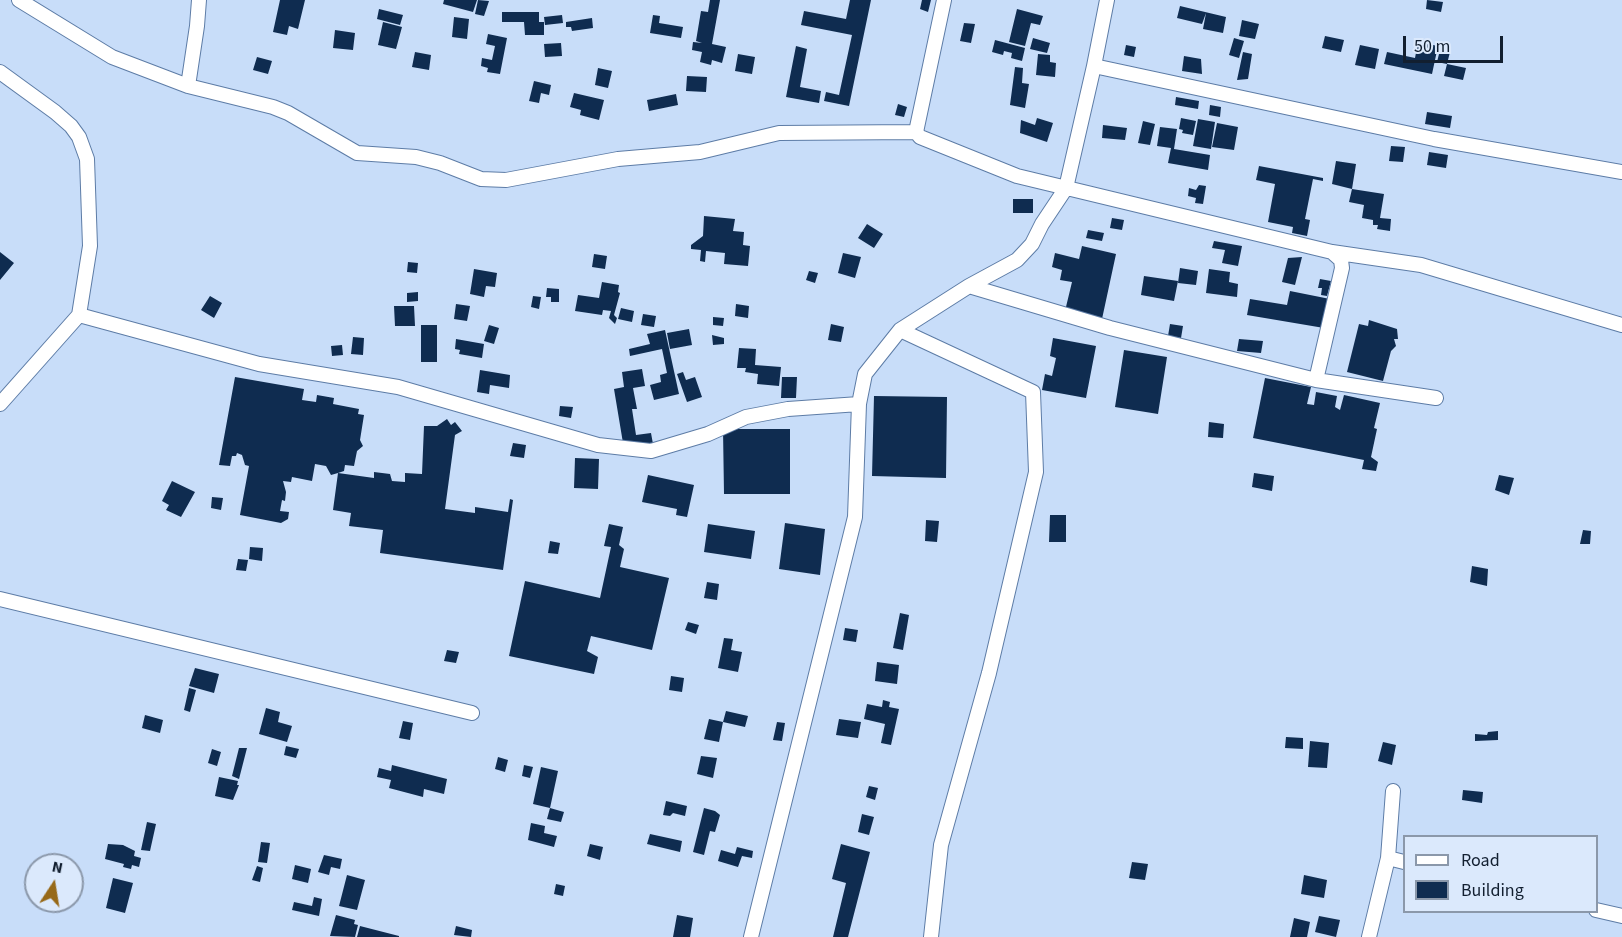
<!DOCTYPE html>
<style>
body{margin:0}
#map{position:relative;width:1622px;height:937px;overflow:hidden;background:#c8ddf9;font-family:"Source Sans 3",sans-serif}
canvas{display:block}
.legend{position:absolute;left:1403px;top:835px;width:195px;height:78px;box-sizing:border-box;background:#dbe9fc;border:2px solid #8b98aa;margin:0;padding:8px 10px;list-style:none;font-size:18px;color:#121f30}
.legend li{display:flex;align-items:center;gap:12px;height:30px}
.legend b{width:30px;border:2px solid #8b98aa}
.north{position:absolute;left:24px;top:853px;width:60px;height:60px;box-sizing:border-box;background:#dbe9fc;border:2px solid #8b98aa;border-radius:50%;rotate:12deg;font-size:16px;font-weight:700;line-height:24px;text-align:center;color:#121f30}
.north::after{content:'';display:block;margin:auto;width:21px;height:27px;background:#976918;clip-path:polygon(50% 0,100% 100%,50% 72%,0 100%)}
.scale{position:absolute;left:1403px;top:36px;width:100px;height:27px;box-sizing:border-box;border:3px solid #121f30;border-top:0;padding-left:8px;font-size:18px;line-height:21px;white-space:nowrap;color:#121f30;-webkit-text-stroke:4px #dbe9fc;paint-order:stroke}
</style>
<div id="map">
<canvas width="1622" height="937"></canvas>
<ul class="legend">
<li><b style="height:8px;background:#fff"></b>Road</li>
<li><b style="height:16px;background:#0f2c50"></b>Building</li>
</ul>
<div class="north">N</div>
<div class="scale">50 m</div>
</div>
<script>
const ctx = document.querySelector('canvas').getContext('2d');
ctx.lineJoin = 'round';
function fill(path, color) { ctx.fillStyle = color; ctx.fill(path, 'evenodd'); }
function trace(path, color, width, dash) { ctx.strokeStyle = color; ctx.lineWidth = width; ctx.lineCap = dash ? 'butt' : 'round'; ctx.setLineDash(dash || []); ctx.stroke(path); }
const building = new Path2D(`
 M280,0H305L298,29L289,26L287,35L273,32Z
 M444,0H477L473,12L443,4Z
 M478,0L489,1L484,16L475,14Z
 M710,0H720L712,44L726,47L722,63L712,60L711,65L700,62L702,52L692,50L693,42L702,43L696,41L701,11L708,12Z
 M850,0H871L849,106L824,101L826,92L839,95L852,35L801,25L804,11L846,19Z
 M922,0H931L928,12L920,9Z
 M1427,0L1443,2L1441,12L1426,9Z
 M1180,6L1226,17L1223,33L1203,29L1206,13L1202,24L1177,18Z
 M379,9L403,15L400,25L377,19Z
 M1017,9L1043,16L1040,25L1031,23L1025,46L1009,42Z
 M502,12H539V22H544V35H525L524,22H502Z
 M562,15L563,23L545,25L544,17Z
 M653,15L660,16L659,23L683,27L681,38L650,33Z
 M454,17L469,19L467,39L452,37Z
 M592,18L593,28L572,31L571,27H566V22Z
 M1242,20L1259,24L1255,39L1239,36Z
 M383,22L402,27L396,49L378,45Z
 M964,23L975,24L971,43L960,41Z
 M335,30L355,33L353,50L333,48Z
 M488,34L507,38L500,74L487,72L488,68L481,66L482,58L492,60L495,46L486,44Z
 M1325,36L1344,40L1341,52L1322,48Z
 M1033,38L1050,43L1047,53L1030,49Z
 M1234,38L1244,41L1239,58L1229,55Z
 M995,40L1025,48L1022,61L1011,58L1012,53L1004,51L1003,55L992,52Z
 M1418,42L1438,46L1432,74L1384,64L1387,52L1415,58Z
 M561,43L562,56L545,57L544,44Z
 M1126,45L1136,47L1134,57L1124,55Z
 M1360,45L1379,49L1375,69L1355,65Z
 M796,46L807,49L800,87L821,91L819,103L786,97Z
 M1441,46L1451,48L1447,64L1437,62Z
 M415,52L431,55L429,70L412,67Z
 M1243,52L1252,54L1248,79L1237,80Z
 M738,54L755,57L752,74L735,71Z
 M1038,54L1050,55V62L1056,63L1055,77L1036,75Z
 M1184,56L1201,59L1202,74L1182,71Z
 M257,57L272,61L268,74L253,70Z
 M1447,64L1466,68L1463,80L1444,76Z
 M1015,67L1023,68L1022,83L1029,84L1025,108L1010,105Z
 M598,68L612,71L608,88L595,85Z
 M687,76L707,77L706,92L686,91Z
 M534,81L551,85L549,95L541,93L539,103L529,101Z
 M574,93L604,100L599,120L580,115L581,110L570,107Z
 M676,94L678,105L649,111L647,100Z
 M1176,97L1199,101L1198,109L1175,105Z
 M898,104L907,107L904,117L895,115Z
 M1210,105L1221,107L1220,117L1209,115Z
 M1427,112L1452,116L1450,128L1425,124Z
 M1037,118L1053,123L1047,142L1020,133L1021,120L1035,125Z
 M1181,118L1196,121L1193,135L1182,133L1183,130L1179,129Z
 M1198,119L1215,122L1211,149L1193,146Z
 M1143,121L1155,124L1150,145L1138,143Z
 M1217,123L1238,127L1234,150L1212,147Z
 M1103,125L1127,128L1125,140L1102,138Z
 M1160,127L1177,129L1174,149L1210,155L1208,170L1168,163L1171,148L1157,146Z
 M1391,146L1405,147L1403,162L1389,161Z
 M1429,152L1448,155L1446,168L1427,165Z
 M1336,161L1356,164L1352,189L1332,184Z
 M1259,166L1323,178V181L1313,179L1305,219L1310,220L1307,236L1292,233L1293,227L1268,222L1275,184L1256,180Z
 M1199,185L1206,186L1203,204L1195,203L1196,198L1188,196L1189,188L1196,190Z
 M1352,189L1384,194L1380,218L1391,219L1390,231L1377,229L1378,225H1373V220L1362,218L1364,205L1349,202Z
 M1013,199H1033V213H1013Z
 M704,216L735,219L733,231L744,232L743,245L750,246L748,266L724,264L725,253L706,251L705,262L700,261L701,250L691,249V245L703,236Z
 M1112,218L1124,220L1122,230L1110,228Z
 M867,224L883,234L874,248L858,238Z
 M1088,230L1104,233L1102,241L1086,238Z
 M1214,241L1242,246L1238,266L1222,263L1225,250L1212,248Z
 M1082,246L1116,254L1102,319L1065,311L1072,282L1060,280L1062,270L1052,267L1055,253L1079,259Z
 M0,252L14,263L0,280Z
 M843,253L861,257L855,278L838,273Z
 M594,254L607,256L605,269L592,267Z
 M1302,257L1295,285L1282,282L1288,258Z
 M408,262L418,263L417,273L407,272Z
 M1180,268L1198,271L1196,285L1178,283Z
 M474,269L497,273L495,287L486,286L484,297L470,294Z
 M1209,269L1230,272L1229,282L1238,284L1237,297L1206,293Z
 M809,271L818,273L815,283L806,280Z
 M1144,276L1178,281L1174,301L1141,295Z
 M1320,279L1331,281L1327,296L1321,295L1322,288H1318Z
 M602,282L619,285L618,292L620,293L614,315L617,318L615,324L609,318L611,311L603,310L602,315L575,311L578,295L599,298Z
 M547,288L559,289V302H551V297H546Z
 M1290,291L1330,299L1324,328L1247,315L1250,299L1287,305Z
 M418,292V301L407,302V293Z
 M210,296L222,303L214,318L201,310Z
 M533,296L541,297L539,309L531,307Z
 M456,304L470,306L467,321L454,319Z
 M736,304L749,306L748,318L735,316Z
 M394,306H414L415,326H395Z
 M621,308L634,311L632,322L618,319Z
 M643,314L656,316L654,327L641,325Z
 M713,317L724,318L723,326L713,325Z
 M1369,320L1397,329L1398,339H1394L1396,346L1391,351L1383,381L1347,372L1359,324L1368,326Z
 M831,324L844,327L841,342L828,340Z
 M1170,324L1183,326L1181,338L1168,336Z
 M421,325H437V362H421Z
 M489,325L499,328L494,344L484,341Z
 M689,329L692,345L670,349L667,333Z
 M665,330L679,394L654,400L650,385L661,382L660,375L667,373L662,349L630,356L629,349L650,344L647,334Z
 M712,335L724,338V344L713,345Z
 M353,337L364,338L363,355L351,354Z
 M1053,338L1096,346L1086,398L1042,390L1045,374L1052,376L1056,358L1050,356Z
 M456,339L484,344L482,358L459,354L460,350L455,349Z
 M1239,339L1263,341L1261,353L1237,351Z
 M342,345L343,355L332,356L331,346Z
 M739,348L756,349L755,365L781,367L779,386L757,384L758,374L745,372L746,368H737Z
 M1124,350L1167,357L1158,414L1115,407Z
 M642,369L645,386L633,388L637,409H632L636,435L651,433L653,444L624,449L614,389L624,387L622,372Z
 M480,370L510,375L509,388L490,385L489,394L477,392Z
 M683,372L686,380L695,377L702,397L687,402L677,374Z
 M235,377L304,389L302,400L316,402L317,395L334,398L333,404L359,409L358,414L364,415L360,440L363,446L357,451L354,466L345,465L344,471L338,473L374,478V472L390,474L392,481L405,482V473L422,474L424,426H437L447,419L451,425L455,422L462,431L455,435L445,509L475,513V507L508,512L510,499L513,500L503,570L380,553L383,530L349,526L351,513L333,510L338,473L331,475L326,466L315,464L312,481L292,477L291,482L283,481L286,492L285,501L282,500L280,511L289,512L288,519L281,523L240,515L249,466L245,465L242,455L237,453L236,456H232L230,466L219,465Z
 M782,377H797L796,398H781Z
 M1265,378L1311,387L1307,404L1314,405L1316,392L1337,396L1335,407L1340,410L1344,395L1380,403L1374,428L1377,429L1371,457L1378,462L1376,471L1362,469L1364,460L1253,438Z
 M874,396L947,397L946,478L872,476Z
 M560,406L573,407L571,418L559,416Z
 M1209,422L1224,424L1223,438L1208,437Z
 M723,429H790V494H724Z
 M513,443L526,445L524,458L510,456Z
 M575,458L599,459L598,489L574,488Z
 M1254,473L1274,476L1272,491L1252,487Z
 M648,475L694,485L687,517L676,515L677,509L642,502Z
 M1499,475L1514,478L1509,495L1495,490Z
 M172,481L195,492L181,517L166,510L169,505L162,501Z
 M212,497L223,498L221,510L211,508Z
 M1050,515H1066V542H1049Z
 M926,520L939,521L937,542L925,541Z
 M785,523L825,529L820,575L779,569Z
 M609,524L623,527L619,545L624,549L620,567L669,578L652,650L591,636L587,651L598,657L594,674L509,656L525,581L600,598L611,547L604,546Z
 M708,524L755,531L751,559L704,552Z
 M1583,530L1591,531L1590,544H1580Z
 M550,541L560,543L558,554L548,553Z
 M250,547L263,548L262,561L249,559Z
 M238,559L248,560L246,571L236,570Z
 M1472,566L1488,569L1487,586L1470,582Z
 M707,582L719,584L717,600L704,598Z
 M900,613L909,615L903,650L893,648Z
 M688,622L699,625L696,634L685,630Z
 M845,628L858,630L856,642L843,640Z
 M724,638L733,639L731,650L742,652L738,672L718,668Z
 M447,650L459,652L456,663L444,661Z
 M877,662L899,665L897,684L875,681Z
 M195,668L219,674L214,693L189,686Z
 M671,676L684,678L682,692L669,690Z
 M189,688L196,690L190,712L184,710Z
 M883,700L890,702L889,707L899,709L891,745L881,743L885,724L864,719L867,704L882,707Z
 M266,708L280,712L278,722L292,726L287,742L259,734Z
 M726,711L748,716L745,727L723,722Z
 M145,715L163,720L160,733L142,728Z
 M709,719L723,722L719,742L704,739Z
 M839,719L861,722L858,738L836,735Z
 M403,721L413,723L410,740L399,738Z
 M777,722L785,723L782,741L773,740Z
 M1498,731V740L1475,741V734L1487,735L1488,732Z
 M1286,737L1303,738V749L1285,748Z
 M1310,741L1329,743L1327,768L1308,767Z
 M1383,742L1396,745L1392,765L1378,761Z
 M286,746L299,749L296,758L284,755Z
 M239,748H247L239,779L232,776Z
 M212,749L221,752L217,766L208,763Z
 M701,756L717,758L713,778L697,774Z
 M498,757L508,760L505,772L495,769Z
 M392,765L447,779L444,794L424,789L423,797L389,788L391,780L377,777L379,768L391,771Z
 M524,765L533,767L530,778L522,776Z
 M541,767L558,771L550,808L533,804Z
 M219,777L238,781L237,785H239L233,800L215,796Z
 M869,786L878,788L875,800L866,797Z
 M1463,790L1483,792L1482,803L1462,800Z
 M666,801L687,806L685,816L673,813L670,816L663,815Z
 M550,808L564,812L561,822L547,819Z
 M704,808L715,811L720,815L715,832L710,831L704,855L693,852Z
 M862,814L874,817L869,835L858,832Z
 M147,822L156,824L150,851L141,850Z
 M531,823L545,826L544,833L557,836L554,847L528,840Z
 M650,834L682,841L680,852L647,844Z
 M261,842L270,843L267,863L258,862Z
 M108,844L123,845L135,851L134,856L141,858L139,867L132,865L131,869L123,867L124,864L105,859Z
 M590,844L603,847L600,860L587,856Z
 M841,844L870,852L848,937H833L846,883L832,879Z
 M737,847L753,851L752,858L742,856L738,867L718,861L721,850L735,854Z
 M324,855L342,859L340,869L331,867L329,875L318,872Z
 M1132,862L1148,864L1145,880L1129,878Z
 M295,865L311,869L308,883L292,879Z
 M257,866L263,868L260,882L252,880Z
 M347,875L365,880L357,910L339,906Z
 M1304,875L1327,880L1324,898L1301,894Z
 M113,878L133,883L125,913L106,908Z
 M556,884L565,886L563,896L554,894Z
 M314,897L322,899L319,916L292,910L294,902L312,906Z
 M336,915L355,920L354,924L358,925L355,937L330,936Z
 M677,915L693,918L690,937H673Z
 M1319,916L1340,920L1336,937L1315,932Z
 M1294,918L1310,922L1307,937H1290Z
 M360,926L399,936V937H357Z
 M456,926L472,930L471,937L454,935Z`);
const minor = new Path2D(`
 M19,0L112,57L188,86L273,107L288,113L357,153L416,157L440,163L481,179L506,180L618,159L700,152L779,133L916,132L920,137L1017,176L1332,252L1341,260L1342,268L1316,380
 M1094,66L1434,139L1622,172
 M0,72L55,112L71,126L79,137L87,159L90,246L79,315L0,404
 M188,86L197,26L199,0
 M916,132L944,0
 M1332,252L1421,265L1622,325
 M969,286L1110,328L1316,380L1436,398
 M79,315L259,364L398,387L598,445L651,451L708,434L746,417L788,409L859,404
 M900,330L1033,392L1036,472L989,673L941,845L931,937
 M0,599L472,713
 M1388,858L1404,862
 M1596,910L1622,916
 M751,937L855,517L859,404L865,374L900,330L969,286L1017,260L1032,244L1042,224L1066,188L1094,66L1107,0
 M1369,937L1388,858L1393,791`);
fill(building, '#0f2c50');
trace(minor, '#5d7ca6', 16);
trace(minor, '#fff', 14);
</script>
